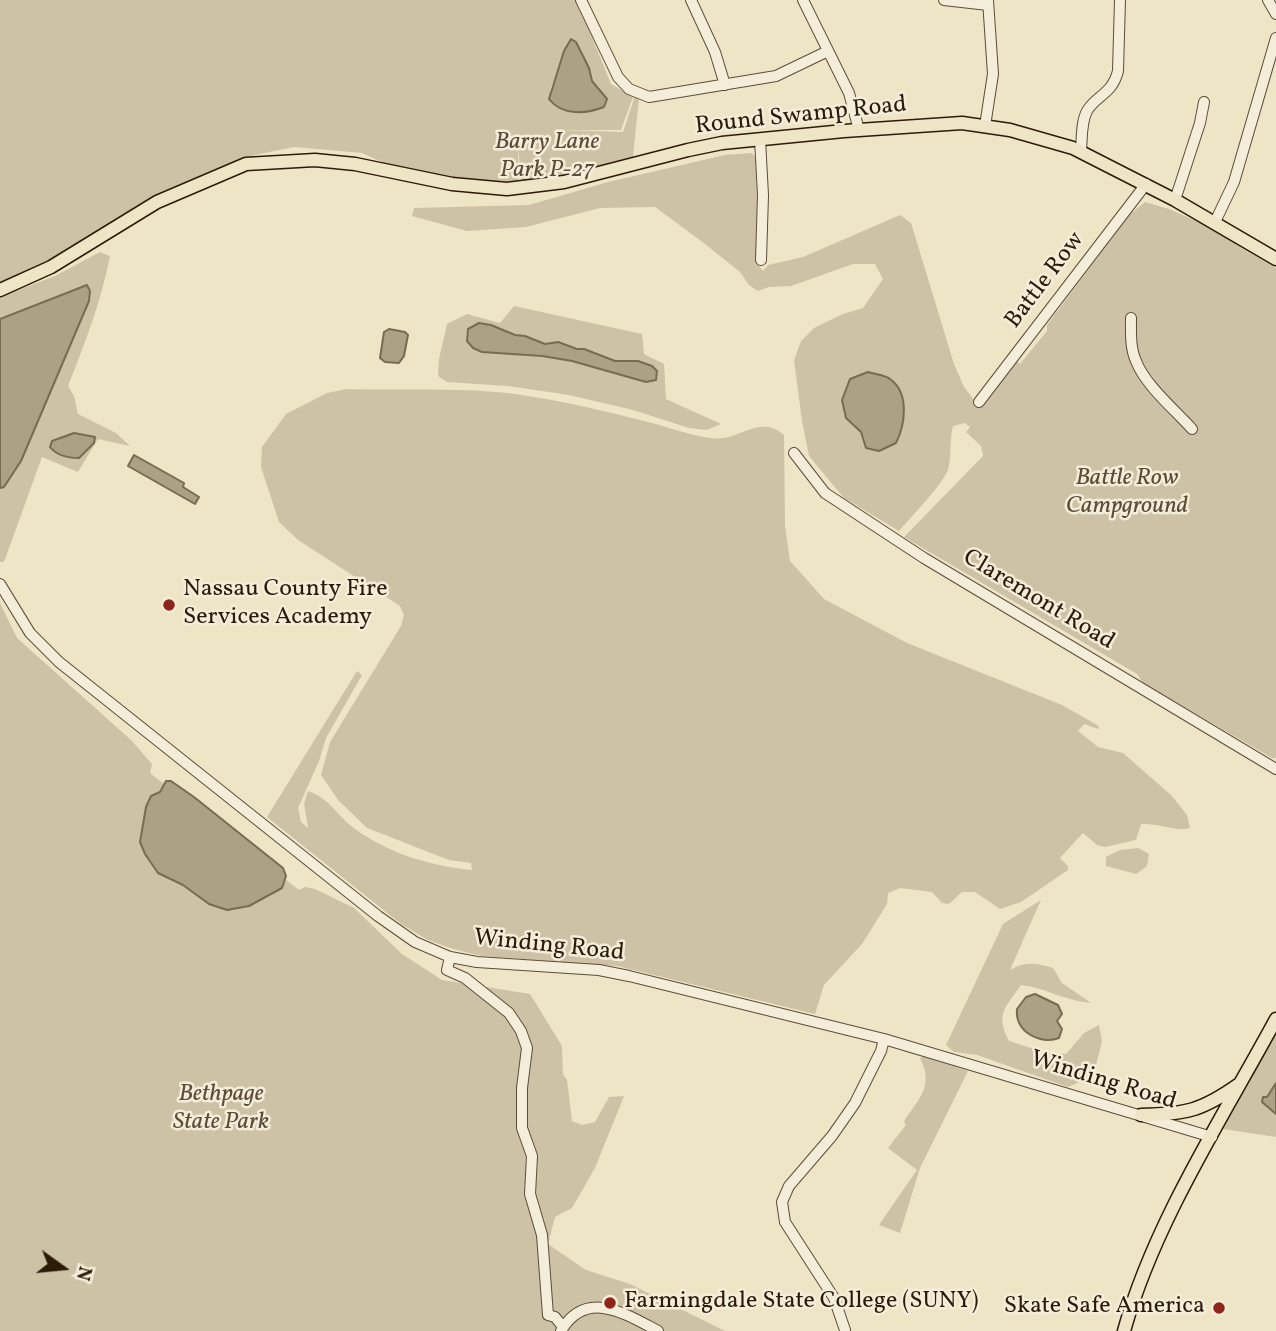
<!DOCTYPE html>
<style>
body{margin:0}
#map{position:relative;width:1276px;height:1331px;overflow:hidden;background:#eee4c6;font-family:Vollkorn,serif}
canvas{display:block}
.north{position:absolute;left:28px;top:1233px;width:70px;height:70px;-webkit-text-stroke:5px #f4edda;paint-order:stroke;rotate:105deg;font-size:19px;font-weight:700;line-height:28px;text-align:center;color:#2c1b08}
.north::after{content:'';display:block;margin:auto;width:24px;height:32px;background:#2c1b08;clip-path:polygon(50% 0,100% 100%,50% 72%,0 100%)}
</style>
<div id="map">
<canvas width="1276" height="1331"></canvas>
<div class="north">N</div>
</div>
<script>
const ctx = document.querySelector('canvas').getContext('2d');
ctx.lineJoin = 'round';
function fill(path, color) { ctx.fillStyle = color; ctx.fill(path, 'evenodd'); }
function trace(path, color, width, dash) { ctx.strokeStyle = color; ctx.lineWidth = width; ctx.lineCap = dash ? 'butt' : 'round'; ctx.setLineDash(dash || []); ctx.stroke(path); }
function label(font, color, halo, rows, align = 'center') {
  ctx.font = font + ' Vollkorn,serif'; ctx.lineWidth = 5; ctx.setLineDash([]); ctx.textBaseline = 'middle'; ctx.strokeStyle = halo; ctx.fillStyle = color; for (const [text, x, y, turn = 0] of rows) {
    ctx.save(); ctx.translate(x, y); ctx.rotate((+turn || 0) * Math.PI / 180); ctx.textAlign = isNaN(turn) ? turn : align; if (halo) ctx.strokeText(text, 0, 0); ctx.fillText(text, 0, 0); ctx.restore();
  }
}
const green = new Path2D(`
 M0,0H577L611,84L633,97L621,130H562L623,132L635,96L639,98L632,166L522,187L518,146L519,195L473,194L438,187L362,153L294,147L255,155L215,170L123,214L76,245L34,268L0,282ZM576,42L589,68L592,81L600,88L550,91L564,51Z
 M752,153L756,158L759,266L763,271L768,265L803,257L900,215L911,223L954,364L964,387L980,408L1017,361L1020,364L1047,331V325L1129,215L1145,202L1169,209L1221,232L1241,248L1276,268V758H1272L1143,683L1137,674L904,537L983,456L981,446L966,432L970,427L965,423L953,426C949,440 952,455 948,470C942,485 911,517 899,531L844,498L809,456L802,421L794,360L801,341L814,328L843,314L863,308L883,279L875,264H853L791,286L769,287L758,291L749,285L740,272L705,244L655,207L600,208L526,227L467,231L412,216L414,208L529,205L608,182L725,155ZM868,372C875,374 885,375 891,379C908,393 904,417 900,435L879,451L867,448L861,432L846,418L842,400L850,379Z
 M100,252L110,256C101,302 85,343 68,386L74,396L78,414L116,433L130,446L98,439L78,472L42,457L4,562H0V488L4,487L21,461L89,301L87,285L0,319V297L55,276Z
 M514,306L642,334L644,354L664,364L666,399L721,424L707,430L689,428L633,410L569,395L508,386L447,382L438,376L439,359L447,324L467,314L500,323Z
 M347,389C407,391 468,386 528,396C568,402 608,412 648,422C668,427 689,435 710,438C740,443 757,413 784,435L785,525L790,561L824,599L907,643L1062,705L1099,726L1098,729L1084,724L1078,731L1098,747L1123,753L1171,795L1187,815L1190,828C1176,832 1159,823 1141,824L1136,840L1105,847L1097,845L1083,833L1060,858L1068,866V870L1021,902L1000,909L975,892H962L949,904L942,903L932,892L900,888L888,893L887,904L862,944L824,985L815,1014L617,966L482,956L453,949L428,940L401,924L267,817L357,671L362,675L326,738L319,761L298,808L301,822L308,828L304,804L308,791C327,797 335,812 350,825C383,852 430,866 472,870L471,863L449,860L367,828L338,800L321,775L330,742L401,626L404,615L400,606L298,540L279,522L261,467L262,447L286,414L327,393Z
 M0,603L17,638L131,740L152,764L150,773L299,890L305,887L315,889L354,908L402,954L442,980L530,994L562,1046L563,1074L567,1080L572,1121L582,1125L595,1122L609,1097L624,1096L595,1168L572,1208L555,1217L548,1244L586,1270L630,1284L725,1331H0Z
 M1138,848L1149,854L1147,866L1136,874L1106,866V857L1120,850Z
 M1041,900L1010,970C1025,961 1036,963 1053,968L1062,983L1091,1003C1066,1001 1046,988 1021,985C1005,1008 995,1014 1009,1041L1044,1052L1066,1054L1084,1033L1099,1025L1102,1042L1093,1076L1068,1087L977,1055L954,1052L946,1045L1003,924Z
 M1276,1033V1137L1223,1129Z
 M926,1056L968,1071L920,1168L900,1233L879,1225L917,1170L888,1148L906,1125L904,1121C920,1097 934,1086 920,1058Z`);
const water = new Path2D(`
 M571,39L576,42L589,68L592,81L607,99L604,107C586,114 562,116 549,99L564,51Z
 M87,285L90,291L89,301L21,461L4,487L0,488V319Z
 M479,323L491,325L515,335L525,336L545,344L558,342L577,349H584L615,361H638L652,366L657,371L656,380L646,382L572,361L542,356L482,352L473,348L467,341L468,329Z
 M389,329L405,332L408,335L404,356L399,363L385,362L380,358L384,332Z
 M868,372C874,374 885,375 890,379C910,393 905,425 896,443L879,451L866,448L861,432L846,418L842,400L850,379Z
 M74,433L95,437L94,443L79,458C68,458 57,456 50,447L52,441Z
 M134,455L184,483L183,487L199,497L195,504L128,466Z
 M166,781H171L194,797L283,868L286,876L282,888L249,906L227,910L209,904L183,885L158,873L145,854L140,842L146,807L151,796L160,792Z
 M1035,994L1058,1005L1062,1014L1057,1021L1062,1029L1059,1038C1040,1045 1015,1032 1017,1009L1026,997Z
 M1276,1083V1114L1262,1102L1263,1097H1267Z`);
const minor = new Path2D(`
 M581,0L618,77L629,89L649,97L776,76L828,51
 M691,0L715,52L725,85
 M803,0L849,93L859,130
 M944,0L988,5
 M1268,0L1276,14
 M985,126L993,74L988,0
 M760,139L763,195L761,260
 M1081,151C1082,139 1081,122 1087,111C1096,95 1112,95 1118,71L1120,0
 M1175,200L1200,123L1204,102
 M1215,222L1234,182L1276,38
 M1131,318C1131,332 1130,348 1136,361C1145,385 1175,410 1192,429
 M979,402L1146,184
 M794,453L825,493L924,558L1276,769
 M0,584L30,633L59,662L378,916L415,942L450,957L477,962L599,970L629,976L884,1039L1212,1137
 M450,957L447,970L465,978L509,1013L521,1031L527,1048L522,1088V1128L532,1156L530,1194L542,1235L548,1315L555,1317L563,1327
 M845,1330L834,1298L785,1222L782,1202L789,1186L832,1136L855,1103L881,1051L884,1039
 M561,1331C586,1288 626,1314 658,1331`);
const major = new Path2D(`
 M0,290L51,267L157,202L246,164L315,160L355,164L452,184L507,189L564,182L688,150L722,143L844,131L962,123L1010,130L1073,148L1175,200L1276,259
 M1141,1115C1186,1114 1201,1111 1238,1085
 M1124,1331C1154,1223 1223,1117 1276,1019`);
const markers = [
 [169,605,7,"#8f2418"],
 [610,1303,7,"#8f2418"],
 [1219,1308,7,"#8f2418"]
];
const streetNames = [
 ["Round Swamp Road",801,117,-6],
 ["Battle Row",1046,281,-53],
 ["Claremont Road",1038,601,31],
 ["Winding Road",549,947,6],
 ["Winding Road",1103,1082,17]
];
const parkNames = [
 ["Barry Lane",547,144],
 ["Park P-27",547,172],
 ["Battle Row",1127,480],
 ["Campground",1127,508],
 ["Bethpage",221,1096],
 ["State Park",221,1124]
];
const poiNames = [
 ["Nassau County Fire",183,591],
 ["Services Academy",183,619],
 ["Farmingdale State College (SUNY)",624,1303],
 ["Skate Safe America",1205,1308,"right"]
];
fill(green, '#cdc2a6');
fill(water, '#aca085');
trace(water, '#796b53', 2);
trace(minor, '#5c4d38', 12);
trace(major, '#2c1b08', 15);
trace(minor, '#f4edda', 10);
trace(major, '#eee4c6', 12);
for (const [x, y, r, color] of markers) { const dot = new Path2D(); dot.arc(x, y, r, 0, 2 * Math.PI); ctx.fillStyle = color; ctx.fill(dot); trace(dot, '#f4edda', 2.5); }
label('24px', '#2c1b08', '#f4edda', streetNames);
label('italic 24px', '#5c4d37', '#f4edda', parkNames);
label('24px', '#2c1b08', '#f4edda', poiNames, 'left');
</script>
